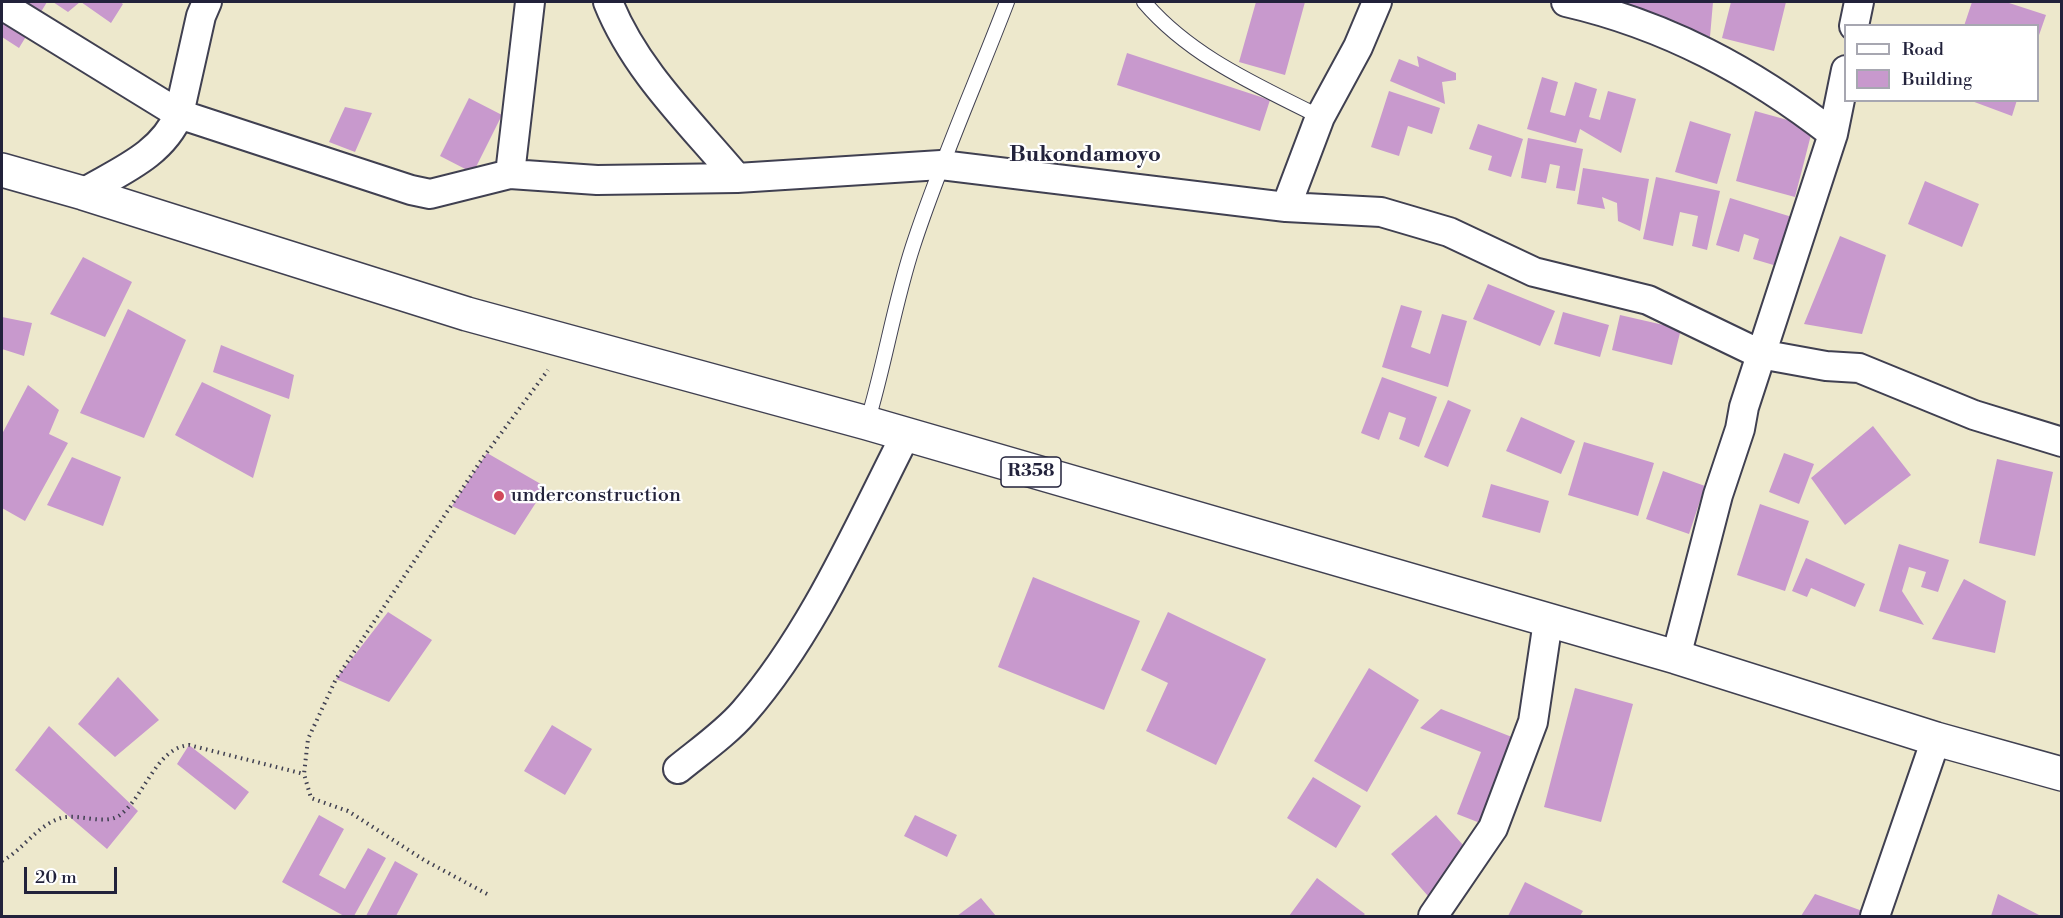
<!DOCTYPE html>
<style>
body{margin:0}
#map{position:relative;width:2063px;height:918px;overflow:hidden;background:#ede8cc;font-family:"Libre Bodoni",serif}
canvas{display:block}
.frame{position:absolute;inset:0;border:3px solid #22223b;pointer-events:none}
.legend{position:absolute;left:1844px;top:24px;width:195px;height:78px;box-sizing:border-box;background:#fff;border:2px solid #a7a7b1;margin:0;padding:8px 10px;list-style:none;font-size:18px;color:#22223b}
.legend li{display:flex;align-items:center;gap:12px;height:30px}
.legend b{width:30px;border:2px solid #a7a7b1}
.scale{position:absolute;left:24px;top:867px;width:93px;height:27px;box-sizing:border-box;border:3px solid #22223b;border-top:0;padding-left:8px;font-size:18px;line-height:21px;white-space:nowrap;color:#22223b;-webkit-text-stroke:4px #fff;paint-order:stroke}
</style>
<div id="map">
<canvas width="2063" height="918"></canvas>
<div class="frame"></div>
<ul class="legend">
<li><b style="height:8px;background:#fff"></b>Road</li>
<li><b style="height:16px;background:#c899cd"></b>Building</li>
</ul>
<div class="scale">20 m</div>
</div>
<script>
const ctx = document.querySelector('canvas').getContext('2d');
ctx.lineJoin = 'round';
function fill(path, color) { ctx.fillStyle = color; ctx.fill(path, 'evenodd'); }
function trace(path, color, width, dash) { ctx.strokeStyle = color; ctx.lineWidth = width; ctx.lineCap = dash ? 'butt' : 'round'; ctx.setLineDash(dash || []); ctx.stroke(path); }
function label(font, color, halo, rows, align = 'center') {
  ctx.font = font + ' "Libre Bodoni",serif'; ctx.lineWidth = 4.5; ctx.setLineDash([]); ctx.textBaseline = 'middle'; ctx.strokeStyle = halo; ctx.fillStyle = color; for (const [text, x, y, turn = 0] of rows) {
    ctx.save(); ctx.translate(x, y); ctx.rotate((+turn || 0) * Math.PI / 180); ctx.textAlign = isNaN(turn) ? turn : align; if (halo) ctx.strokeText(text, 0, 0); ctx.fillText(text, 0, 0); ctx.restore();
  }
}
const building = new Path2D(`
 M2,2H47L19,48L2,37Z
 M53,2H80L68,12Z
 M81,2H120L123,4L111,23Z
 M1256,2H1305L1285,75L1239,62Z
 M1622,2H1713L1710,37Z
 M1731,2H1786L1774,51L1722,38Z
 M1972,2H2006L2046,15L2038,38V26H1964Z
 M1127,53L1270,100L1260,131L1117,85Z
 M1417,56L1456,73V80L1442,82L1445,104L1390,81L1399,59L1419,67Z
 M1542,77L1558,82L1550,112L1565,116L1575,82L1597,89L1589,117L1600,120L1608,91L1636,99L1621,153L1580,129L1576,143L1527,129Z
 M1389,91L1440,108L1432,134L1408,126L1399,156L1371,147Z
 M469,98L502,115L473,173L440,156Z
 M1969,100H2017L2012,116Z
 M345,107L372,113L355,152L329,142Z
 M1755,111L1813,127L1795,197L1736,181Z
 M1690,121L1731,134L1717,184L1675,172Z
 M1478,124L1523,139L1511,177L1488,170L1492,156L1469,149Z
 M1528,138L1583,149L1575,191L1556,188L1560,166L1550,164L1546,183L1521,178Z
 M1583,168L1649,179L1640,231L1618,221L1617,203L1602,197L1605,209L1577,204Z
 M1656,177L1720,191L1707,250L1692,246L1698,216L1680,212L1673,246L1643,239Z
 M1925,181L1979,204L1962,247L1908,224Z
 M1730,198L1792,217L1777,266L1753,259L1759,239L1744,234L1739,252L1716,245Z
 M1840,236L1886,255L1862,334L1804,324Z
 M83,257L132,282L105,337L50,314Z
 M1488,284L1555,311L1540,346L1473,319Z
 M1401,305L1422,311L1411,347L1430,354L1442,314L1467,321L1448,387L1382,367Z
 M128,309L186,340L144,438L80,413Z
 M1563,312L1609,325L1600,357L1554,344Z
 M1620,315L1681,329L1672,365L1612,350Z
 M2,317L32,323L24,356L2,349Z
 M221,345L294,375L289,399L213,372Z
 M1382,377L1437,397L1419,447L1399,439L1406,418L1389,412L1379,440L1361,433Z
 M202,382L271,415L253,478L175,435Z
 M28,385L59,410L49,434L68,443L25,521L2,508V434Z
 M1448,400L1471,410L1448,467L1424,457Z
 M1521,417L1575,441L1561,474L1506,451Z
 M1873,426L1911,475L1845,525L1811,478Z
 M1584,442L1654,463L1638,516L1568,495Z
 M487,453L546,487L515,535L452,506Z
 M1784,453L1814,464L1799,504L1769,492Z
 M72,457L121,477L103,526L47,505Z
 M1997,459L2053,472L2035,556L1979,543Z
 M1663,471L1705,486L1689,534L1646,519Z
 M1491,484L1549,501L1540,533L1482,517Z
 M1760,504L1809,521L1785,591L1737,575Z
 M1899,544L1949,560L1938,592L1921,587L1926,572L1909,567L1902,591L1924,625L1879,611Z
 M1806,558L1865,584L1855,607L1811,588L1807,597L1792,591Z
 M1033,577L1140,621L1104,710L998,667Z
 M1964,579L2006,601L1995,653L1932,639Z
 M388,612L432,640L389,702L336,679Z
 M1168,612L1266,659L1216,765L1146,731L1168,683L1141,670Z
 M1369,668L1419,700L1367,792L1314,761Z
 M118,677L159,720L115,757L78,724Z
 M1575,688L1633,704L1601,822L1544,807Z
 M1441,709L1527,743L1493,828L1457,814L1481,752L1420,728Z
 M552,725L592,749L565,795L524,771Z
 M49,726L138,811L107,849L15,770Z
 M189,745L249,792L235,810L177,764Z
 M1313,777L1361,806L1336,848L1287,818Z
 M319,815L344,829L319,875L345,889L368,848L386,858L354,916H344L282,882Z
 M915,815L957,835L947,857L904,836Z
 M1436,815L1473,856L1428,896L1391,854Z
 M395,861L418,874L396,916H366Z
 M1317,878L1365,914L1363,916H1289Z
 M1525,882L1583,911L1580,916H1508Z
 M1815,894L1871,914L1870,916H1801Z
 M1998,894L2041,916H1991Z
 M981,898L996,916H957Z`);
const path = new Path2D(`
 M2,861C23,850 36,826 61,818C79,813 105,826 120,815C145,796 156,748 189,745L304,774
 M487,894L424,860L348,811L311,798L304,774L308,739L336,679L482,459L548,370`);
const lane = new Path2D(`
 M1144,2C1191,57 1257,85 1320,117
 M867,423C885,364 894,304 913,246C940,163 976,83 1007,2`);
const street = new Path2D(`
 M608,2C635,70 690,122 737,178
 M1566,2C1666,25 1752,71 1833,134
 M2,5L179,114L411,190L430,194L510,174L597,180L737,178L941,165L1286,207L1381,212L1449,232L1534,272L1648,300L1760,354L1826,366L1859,368L1974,415L2062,442
 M1854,26L1859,2
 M510,174L530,2
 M83,193C120,171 162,155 179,114L201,16L207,2
 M1286,207L1320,117L1358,47L1377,2
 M1676,657L1718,495L1740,429L1744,407L1833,134L1846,70
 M678,769C700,751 726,733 744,712C812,634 858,528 905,436
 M1433,916L1493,828L1533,722L1548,621
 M1875,916L1936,739`);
const primary = new Path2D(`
 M2,170L83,193L467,314L867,423L1676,657L1936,739L2062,774`);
const markers = [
 [499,496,6,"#d1495b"]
];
const shields = [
 [1031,472,60]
];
const shieldNames = [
 ["R358",1031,472]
];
const poiNames = [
 ["underconstruction",511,496]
];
const quarterNames = [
 ["Bukondamoyo",1085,156]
];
fill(building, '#c899cd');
trace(lane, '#404051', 16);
trace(street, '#404051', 32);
trace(primary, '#404051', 36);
trace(path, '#404051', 4, [1.5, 4.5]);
trace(lane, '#fff', 14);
trace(street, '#fff', 28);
trace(primary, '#fff', 33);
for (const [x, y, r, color] of markers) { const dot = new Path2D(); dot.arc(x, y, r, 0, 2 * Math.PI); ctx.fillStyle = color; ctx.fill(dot); trace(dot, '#fff', 2); }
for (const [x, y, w] of shields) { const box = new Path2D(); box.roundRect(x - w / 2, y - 15, w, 30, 4.5); ctx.fillStyle = '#fff'; ctx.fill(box); trace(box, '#22223b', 1.5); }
label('bold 18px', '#22223b', null, shieldNames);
label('20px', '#22223b', '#fff', poiNames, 'left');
label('bold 22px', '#22223b', '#fff', quarterNames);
</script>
